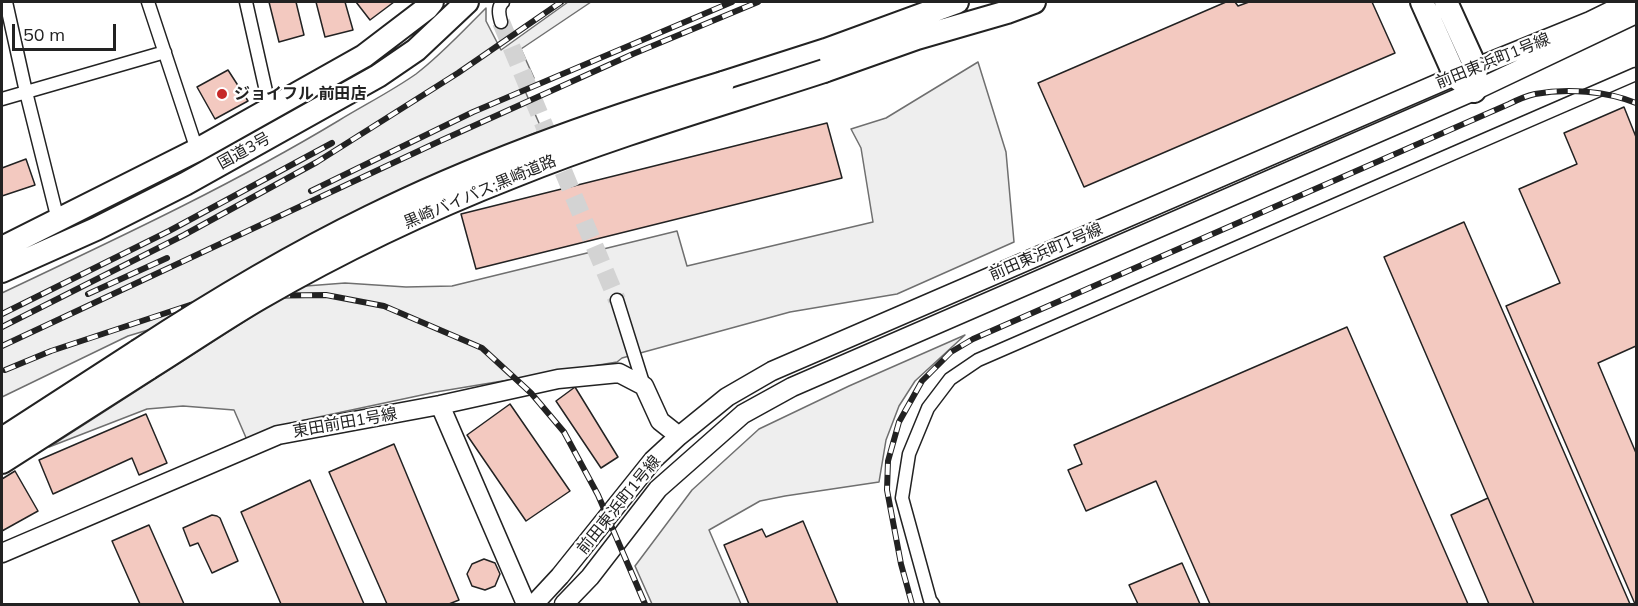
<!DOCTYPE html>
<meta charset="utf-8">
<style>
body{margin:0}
#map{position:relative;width:1638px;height:606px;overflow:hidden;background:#fff;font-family:Mulish,sans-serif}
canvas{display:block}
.frame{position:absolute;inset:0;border:3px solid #222;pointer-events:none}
.scale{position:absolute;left:12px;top:24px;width:104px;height:27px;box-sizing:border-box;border:3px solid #222;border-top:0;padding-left:8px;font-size:18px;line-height:21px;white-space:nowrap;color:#222;-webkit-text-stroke:4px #fff;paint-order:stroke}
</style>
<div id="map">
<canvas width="1638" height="606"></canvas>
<div class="frame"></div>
<div class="scale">50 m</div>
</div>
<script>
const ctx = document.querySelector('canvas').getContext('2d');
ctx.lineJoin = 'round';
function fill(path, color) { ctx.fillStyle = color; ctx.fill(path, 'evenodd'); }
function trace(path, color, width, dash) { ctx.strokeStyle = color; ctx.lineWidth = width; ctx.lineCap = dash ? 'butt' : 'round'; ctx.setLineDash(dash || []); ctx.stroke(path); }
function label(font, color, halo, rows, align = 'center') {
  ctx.font = font + ' Mulish,"Noto Sans JP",sans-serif'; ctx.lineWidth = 4.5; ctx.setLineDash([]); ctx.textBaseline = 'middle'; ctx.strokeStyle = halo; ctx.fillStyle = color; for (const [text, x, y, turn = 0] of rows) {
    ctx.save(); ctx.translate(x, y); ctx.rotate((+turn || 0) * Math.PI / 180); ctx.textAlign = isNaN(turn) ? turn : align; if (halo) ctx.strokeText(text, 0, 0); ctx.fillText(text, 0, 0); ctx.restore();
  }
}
const green = new Path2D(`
 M568,2H591L521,49L534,78L522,84L542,130L478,157L287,249L306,286L345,283L406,287L452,286L677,231L687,266L873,222L861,148L851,129L886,118L978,62L1006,152L1014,242L897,294L790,312L622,358L617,362L436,392L295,422L247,440L234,410L183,406L147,409L49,447L262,310L158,327L128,336L2,397V293C116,239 230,186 338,121C364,105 392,91 416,74C440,56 465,29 486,8V21L501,50Z
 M965,335L915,381L899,406L886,440L879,482L785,496L760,501L709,530L741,604H652L635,566L692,490L759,429L849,386Z`);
const building = new Path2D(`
 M269,2H296L304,35L279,42Z
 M316,2H345L353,30L325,37Z
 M356,2H394L370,20Z
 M1226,2H1235L1238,6L1249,2H1372L1395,53L1084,187L1038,83Z
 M228,70L248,101L215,119L197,87Z
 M1624,107L1636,137V346L1598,363L1636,453V604H1635L1506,306L1560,283L1519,189L1577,164L1564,133Z
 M827,123L842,178L476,269L461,214Z
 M26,159L35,185L2,196V168Z
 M1464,222L1630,604H1534L1488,498L1384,257Z
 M1347,327L1468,604H1210L1156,481L1086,511L1068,470L1082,464L1074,445Z
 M575,387L618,457L601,468L556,401Z
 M510,404L570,491L526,521L467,435Z
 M146,414L167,463L139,475L132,458L53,494L39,460Z
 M394,444L459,600L449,604H387L329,472Z
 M15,471L38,511L2,531V479Z
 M310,480L364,604H281L241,512Z
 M1488,498L1534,604H1489L1451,515Z
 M212,515L217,516L220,518L238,561L212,573L198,543L190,546L183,528Z
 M803,521L838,604H749L724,545L762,529L766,537Z
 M149,525L184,604H140L112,541Z
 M484,559L495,563L500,574L495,586L485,590L472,586L467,574L472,564Z
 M1182,563L1200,604H1138L1129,585Z`);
const secondaryTunnel = new Path2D(`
 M501,22L617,300`);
const street = new Path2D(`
 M6,2L26,92L58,220
 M148,2L197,150
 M246,2L270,109
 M501,22C499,15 497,7 503,2
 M2,99L165,52
 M617,300L644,386
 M933,604L930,600L902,498L909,454L928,408L950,379L978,360L1636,74`);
const secondary = new Path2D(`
 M440,405L526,604
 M2,553L278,435L440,405L558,379L619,373L644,386L660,421L679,436
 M534,604L560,576L653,460L679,436L727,397L772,371L1455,76L1590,21L1629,2
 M564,604L590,577L658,489L743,414L792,387L1474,91L1636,14`);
const highway = new Path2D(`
 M1422,2L1455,76L1474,91
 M1446,2L1476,68L1474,91
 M824,71L917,38L1007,12L1034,2
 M723,83L826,50L957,2
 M2,248L197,150L364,56L427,8L432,2
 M2,271L96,229L185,184L378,76L416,50L467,2
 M2,439L138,351
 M2,462L149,368`);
const rail = new Path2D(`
 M311,191L473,112L732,2
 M88,294L167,258
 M2,314L169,231L332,143
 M2,327L184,235L317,162L458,73L561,2
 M2,346L440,141L633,54L758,2
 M5,370L51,351L190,305L244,296L326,295L384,306L482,348L531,393L564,432L598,495L645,604
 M912,604L901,564L887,490L888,461L899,422L922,381L951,352L973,339L1509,104C1517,100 1526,96 1535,94C1567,88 1606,91 1636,103`);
const highwayBridge = new Path2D(`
 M138,351C213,302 290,256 370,217C483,161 603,119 723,83
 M149,368C186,345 222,320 260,298C341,251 427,210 514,176C615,135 720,105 824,71`);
const markers = [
 [222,94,6,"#c62828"]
];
const streetNames = [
 ["前田東浜町1号線",1493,61,-22],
 ["国道3号",244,151,-29],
 ["黒崎バイパス;黒崎道路",480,192,-23],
 ["前田東浜町1号線",1046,252,-23],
 ["東田前田1号線",345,423,-10],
 ["前田東浜町1号線",619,505,-51]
];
const poiNames = [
 ["ジョイフル 前田店",234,94]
];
fill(green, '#eee');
trace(green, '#6f6f6f', 1.5);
fill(building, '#f3c9c0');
trace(building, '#222', 1.5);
trace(secondaryTunnel, '#d3d3d3', 18, [18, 9]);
trace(street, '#222', 15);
trace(secondary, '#222', 21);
trace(highway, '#222', 26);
trace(street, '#fff', 12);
trace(secondary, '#fff', 18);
trace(highway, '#fff', 22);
trace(rail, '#222', 6);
trace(rail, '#fff', 4, [11]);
trace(highwayBridge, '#222', 26, []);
trace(highwayBridge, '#fff', 22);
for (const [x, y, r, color] of markers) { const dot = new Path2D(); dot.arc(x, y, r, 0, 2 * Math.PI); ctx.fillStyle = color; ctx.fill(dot); trace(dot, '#fff', 2); }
label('16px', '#222', '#fff', streetNames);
label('bold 16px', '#222', '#fff', poiNames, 'left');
</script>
